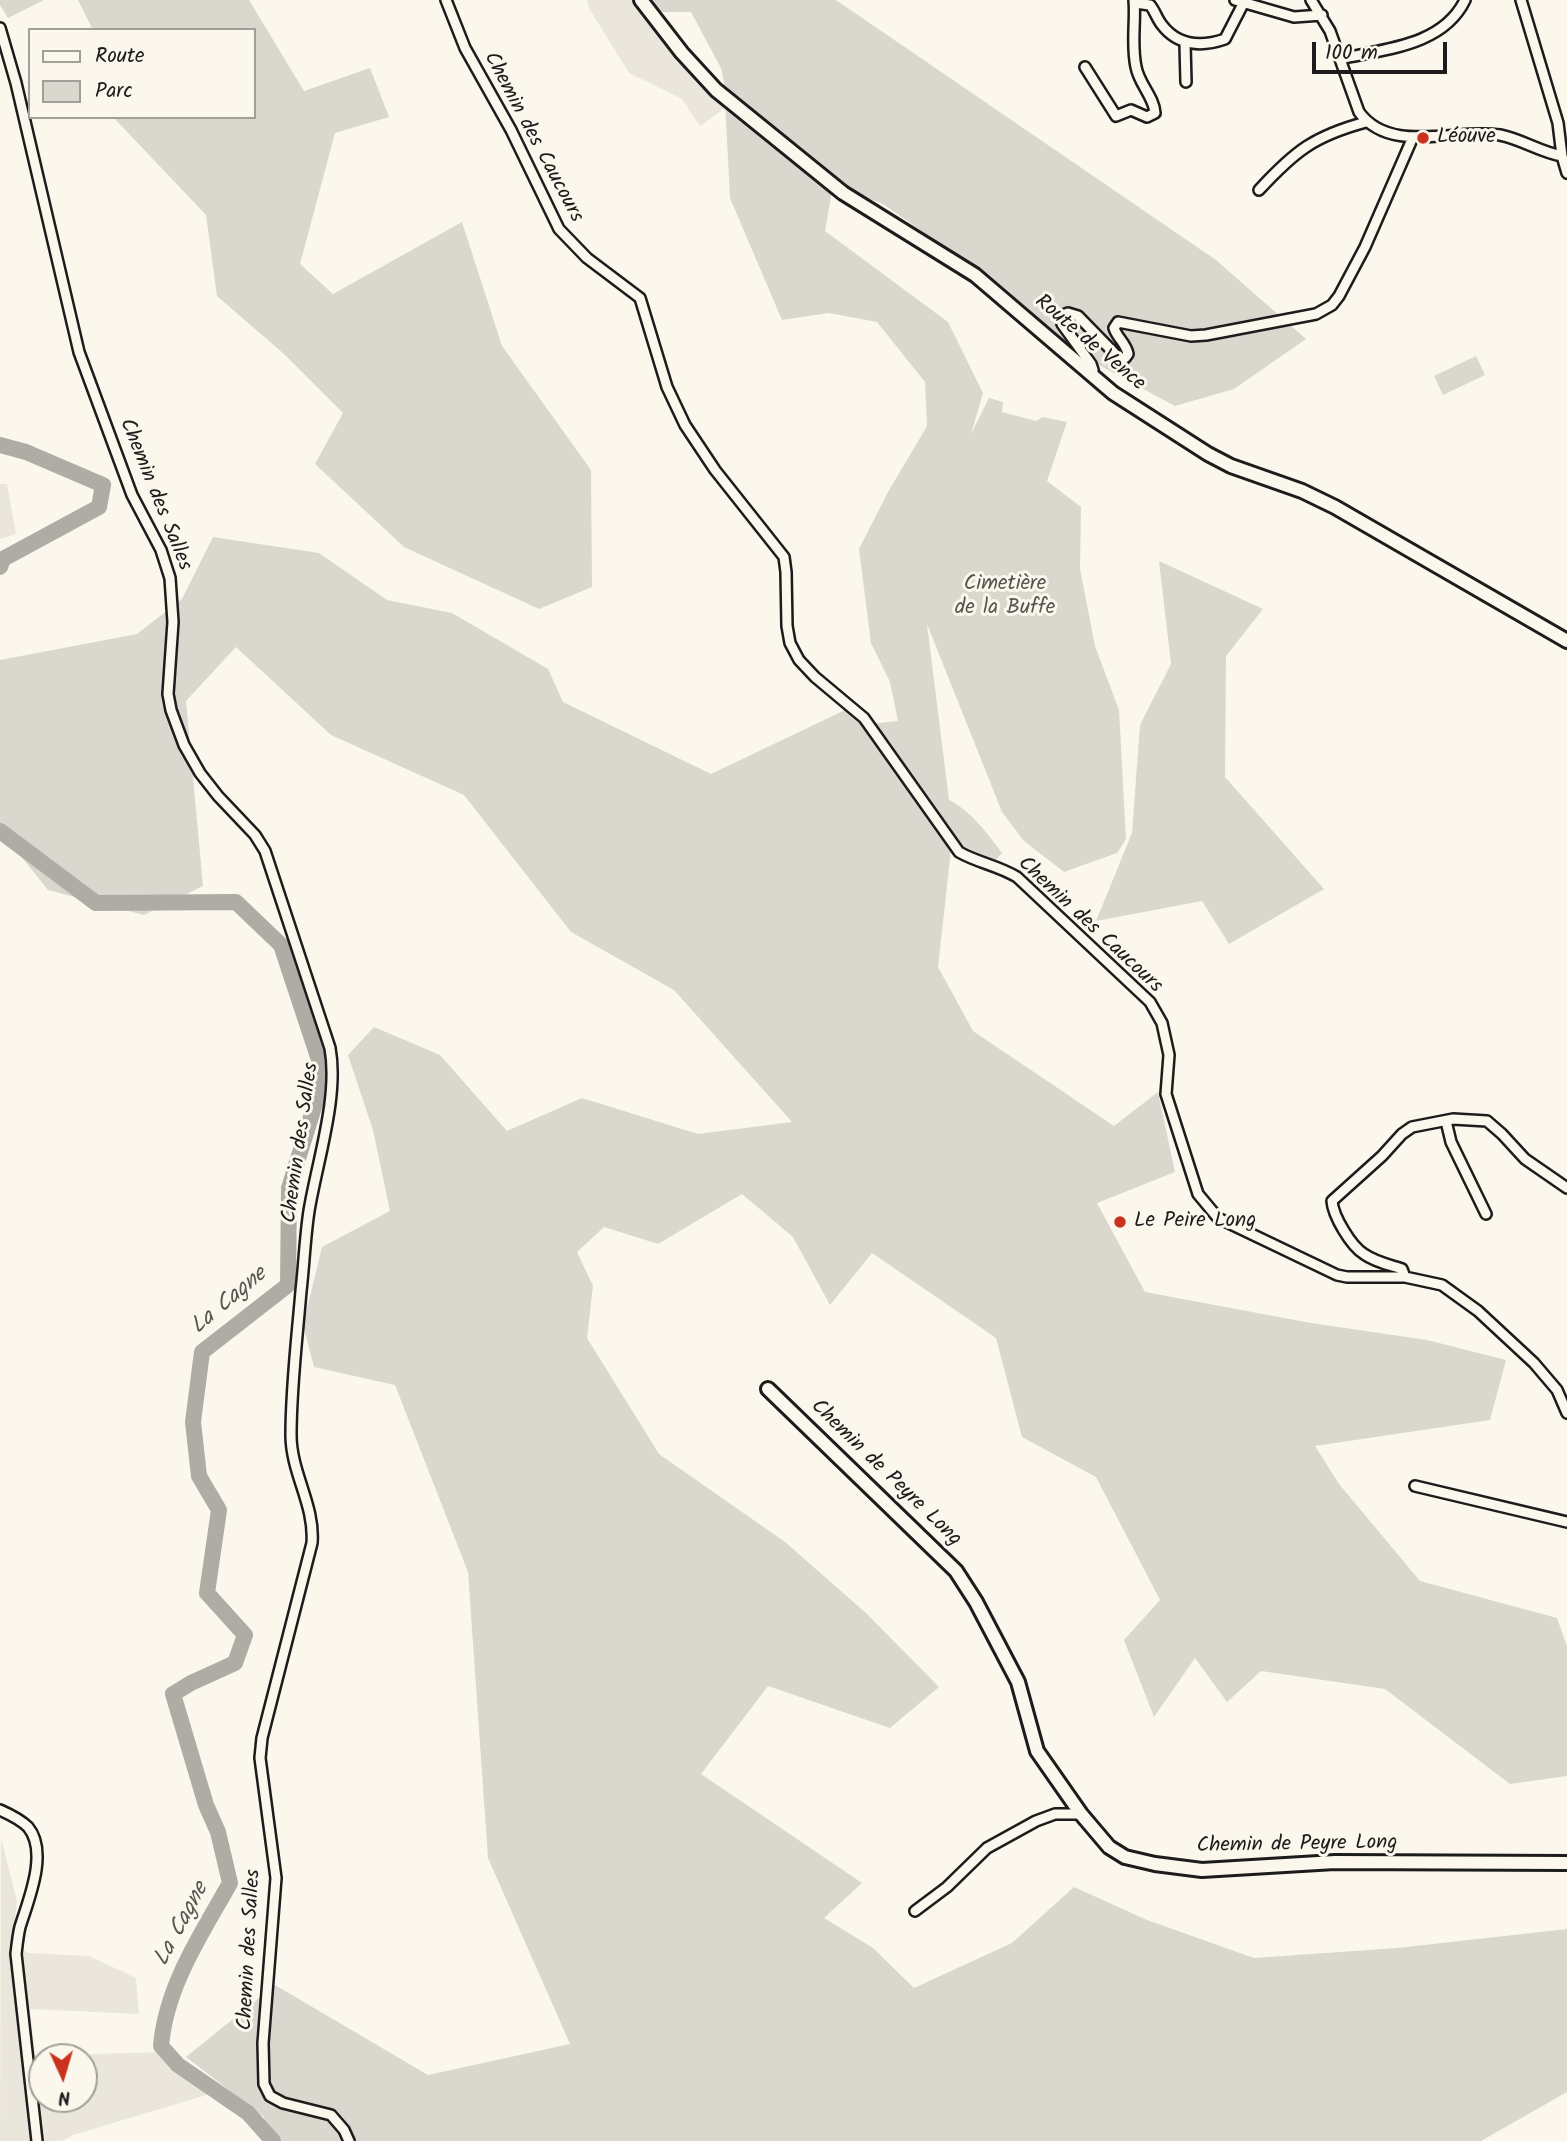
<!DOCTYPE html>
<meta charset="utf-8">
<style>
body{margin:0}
#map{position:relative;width:1567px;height:2141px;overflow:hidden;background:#fbf7ec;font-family:Kalam,sans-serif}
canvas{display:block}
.legend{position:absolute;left:28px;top:28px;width:228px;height:91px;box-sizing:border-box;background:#fbf7ec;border:2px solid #a29f99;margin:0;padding:9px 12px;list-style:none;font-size:21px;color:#1c1c1c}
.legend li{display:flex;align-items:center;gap:14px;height:35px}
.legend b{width:35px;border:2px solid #a29f99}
.north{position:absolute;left:28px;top:2043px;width:70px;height:70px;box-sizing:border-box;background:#fbf7ec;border:2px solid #a29f99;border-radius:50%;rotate:176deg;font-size:19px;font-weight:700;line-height:28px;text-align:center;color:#1c1c1c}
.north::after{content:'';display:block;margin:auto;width:24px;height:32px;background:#c8321e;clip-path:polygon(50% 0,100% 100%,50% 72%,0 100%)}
.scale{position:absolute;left:1312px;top:42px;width:135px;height:32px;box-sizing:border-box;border:4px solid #1c1c1c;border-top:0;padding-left:9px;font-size:21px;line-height:24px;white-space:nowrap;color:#1c1c1c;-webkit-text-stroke:5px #fbf7ec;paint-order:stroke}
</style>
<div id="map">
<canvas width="1567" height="2141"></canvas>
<ul class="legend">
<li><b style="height:9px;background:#fbf7ec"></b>Route</li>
<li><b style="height:19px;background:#dad7ce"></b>Parc</li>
</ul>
<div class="north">N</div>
<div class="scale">100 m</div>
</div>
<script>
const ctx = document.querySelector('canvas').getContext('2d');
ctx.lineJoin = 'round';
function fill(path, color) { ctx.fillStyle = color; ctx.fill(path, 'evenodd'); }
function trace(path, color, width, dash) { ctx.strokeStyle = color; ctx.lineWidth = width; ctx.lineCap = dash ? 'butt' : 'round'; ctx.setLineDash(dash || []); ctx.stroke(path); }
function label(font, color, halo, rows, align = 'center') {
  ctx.font = font + ' Kalam,sans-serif'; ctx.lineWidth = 6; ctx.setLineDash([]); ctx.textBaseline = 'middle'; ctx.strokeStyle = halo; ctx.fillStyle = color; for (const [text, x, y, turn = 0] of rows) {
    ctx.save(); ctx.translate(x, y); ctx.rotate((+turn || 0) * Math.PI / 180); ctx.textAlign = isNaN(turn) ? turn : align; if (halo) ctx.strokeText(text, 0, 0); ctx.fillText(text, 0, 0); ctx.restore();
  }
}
const built = new Path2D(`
 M587,0H634L639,9L681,63L725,108L700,126L682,99L629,73L589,8Z
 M0,484H7L16,534L0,539Z
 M1,1838L17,1901L12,1946L29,1953L89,1956L136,1978L139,2014L30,2009L35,2056L157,2052L210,2094L73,2135L62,2141H0ZM42,2057H84V2099H42Z`);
const green = new Path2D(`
 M0,0H44L8,18L0,5Z
 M78,0H249L304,91L370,68L389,117L335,133L300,264L333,294L462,222L502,346L591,470L592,587L539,609L404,547L315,464L343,413L284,354L217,296L206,215L113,117H254V30H93Z
 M653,0H836L1216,260L1306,339L1234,389L1175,406L1056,342L1005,289L883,204L833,185L825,231L948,322L983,393L971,434L989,398L1003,402L1002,412L1036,421L1043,417L1067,422L1047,481L1081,507L1080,569L1095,646L1119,710L1126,839L1117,853L1064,872L1024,841L1002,812L927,624L949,800C970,810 988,834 1002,853L995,861L965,847L953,832L938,967L973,1031L1114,1126L1158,1092L1175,1172L1097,1203L1145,1292L1311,1323L1427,1340L1506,1360L1490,1420L1315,1446L1339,1484L1420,1581L1557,1618L1567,1646V1776L1510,1784L1385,1689L1261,1671L1227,1702L1195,1658L1154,1717L1124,1640L1160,1600L1096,1477L1022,1437L996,1338L872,1253L830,1305L793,1237L742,1194L658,1244L604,1227L577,1252L593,1286L587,1338L659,1454L785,1542L866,1613L939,1687L890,1728L768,1686L701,1774L862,1883L824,1918L873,1948L914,1988L1012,1943L1074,1887L1147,1920L1254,1958L1397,1948L1567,1929V2092L1481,2141H265L264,2117L186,2057L275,1985L428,2075L570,2044L488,1858L468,1572L395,1385L314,1367L303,1325L322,1247L390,1211L373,1130L348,1055L374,1027L440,1055L507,1131L582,1098L698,1134L792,1122L674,990L571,932L464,795L331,735L236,647L186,701L203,886L144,915L48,890L0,830V660L137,634L182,599L213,537L319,553L387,600L452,613L548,669L563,702L711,774L845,710L861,725L898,721L890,682L871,643L859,549L888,492L927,426L925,382L877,322L829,313L782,320L730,198L724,82L721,68L691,12H658Z
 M1476,356L1485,375L1443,395L1434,376Z
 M1159,561L1263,609L1226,656L1225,777L1324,889L1229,944L1202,901L1096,921L1132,833L1140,725L1171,664Z`);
const river = new Path2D(`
 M0,445L26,452L103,485L99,507L3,559L0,567
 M0,831L96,903L236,902L281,945L324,1075L289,1188L288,1285L202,1352L193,1422L199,1476L219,1510L207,1593L245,1635L235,1663L191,1683L173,1694L206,1805L218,1832L230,1883C201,1935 166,1986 161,2046L178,2065L248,2113L273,2141`);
const street = new Path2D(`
 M446,0L465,48L511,130L559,229L587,258L640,298L667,387L685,425L715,470L784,557L786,572L787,626L790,643L799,660L815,677L864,718L959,852C978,863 997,865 1017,877L1150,1002L1162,1023L1169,1055L1166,1094L1198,1194L1218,1218L1337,1275L1347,1277H1405
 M1235,0L1294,17L1322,15
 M1311,0L1330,31L1359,112C1390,155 1456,128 1500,135C1521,139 1540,152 1562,156
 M1521,0L1558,123L1562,156L1567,173
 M1135,3L1150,5C1155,11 1157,19 1162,25C1178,46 1202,47 1225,39L1243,4
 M0,28L16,83L79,352L132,495L161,550L170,578L173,622L168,694L171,710L184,745L200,773L218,796L255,835L265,851L330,1048C339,1097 317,1162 309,1211C305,1237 304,1265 301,1291C297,1339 291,1387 291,1435C291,1473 315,1505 312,1543L262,1738L260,1758L276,1878L263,2043L264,2084L270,2096L283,2103L331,2115L344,2130L349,2141
 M1185,44L1186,82
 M1340,59C1384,49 1443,46 1465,0
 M1085,67L1116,116L1131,110L1147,117L1155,113C1154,97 1139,84 1136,67C1131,43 1136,21 1134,0
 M1259,190C1295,151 1314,136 1366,122
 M1092,375L1093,370L1091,364L1062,324L1063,315L1068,313L1078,316L1119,358H1125L1128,354C1126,343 1117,338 1114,328L1118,322L1191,336L1206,335L1316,314L1332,305L1339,296L1365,247L1413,137
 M1446,1121L1451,1142L1486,1214
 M1567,1188L1525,1159L1502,1134L1487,1121L1453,1119L1412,1127L1402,1134L1382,1156L1332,1201C1333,1216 1351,1246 1364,1254C1375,1262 1390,1265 1402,1269L1405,1277L1442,1285L1478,1311L1534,1363L1557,1390L1567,1413
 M1415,1486L1567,1522
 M0,1810C9,1814 21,1820 28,1827C49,1852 28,1901 20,1927C18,1935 17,1945 16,1954L37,2141
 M915,1911L947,1887L987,1848L1036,1821L1055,1814H1081`);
const secondary = new Path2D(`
 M641,0L682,53L716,90L843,193L975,275L1113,393L1208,454L1231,466L1302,491L1335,507L1567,641
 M768,1389L956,1571L976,1602L1018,1682L1037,1751L1081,1814L1109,1847L1125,1857L1155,1864L1202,1870L1335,1862L1567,1863`);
const markers = [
 [1423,138,7,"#c8321e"],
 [1120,1222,7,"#c8321e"]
];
const streetNames = [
 ["Chemin des Caucours",532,138,62],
 ["Route de Vence",1089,344,40],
 ["Chemin des Salles",154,495,68],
 ["Chemin des Caucours",1089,926,43],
 ["Chemin des Salles",302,1143,-82],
 ["Chemin de Peyre Long",885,1474,44],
 ["Chemin de Peyre Long",1297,1846,-1],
 ["Chemin des Salles",251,1950,-87]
];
const poiNames = [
 ["Léouve",1437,138],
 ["Le Peire Long",1134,1222]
];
const parkNames = [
 ["Cimetière",1005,585],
 ["de la Buffe",1005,609]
];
const waterNames = [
 ["La Cagne",230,1302,-40],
 ["La Cagne",183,1925,-62]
];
fill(built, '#eae6dc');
fill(green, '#dad7ce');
trace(river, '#afaca5', 16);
trace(street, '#1c1c1c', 14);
trace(secondary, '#1c1c1c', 18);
trace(street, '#fbf7ec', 9);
trace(secondary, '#fbf7ec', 12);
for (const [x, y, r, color] of markers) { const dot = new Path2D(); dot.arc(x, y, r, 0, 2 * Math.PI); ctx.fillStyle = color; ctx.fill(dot); trace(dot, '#fbf7ec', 2.5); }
label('21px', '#1c1c1c', '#fbf7ec', streetNames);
label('21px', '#1c1c1c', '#fbf7ec', poiNames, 'left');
label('21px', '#555451', '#fbf7ec', parkNames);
label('italic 23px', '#575653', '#fbf7ec', waterNames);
</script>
